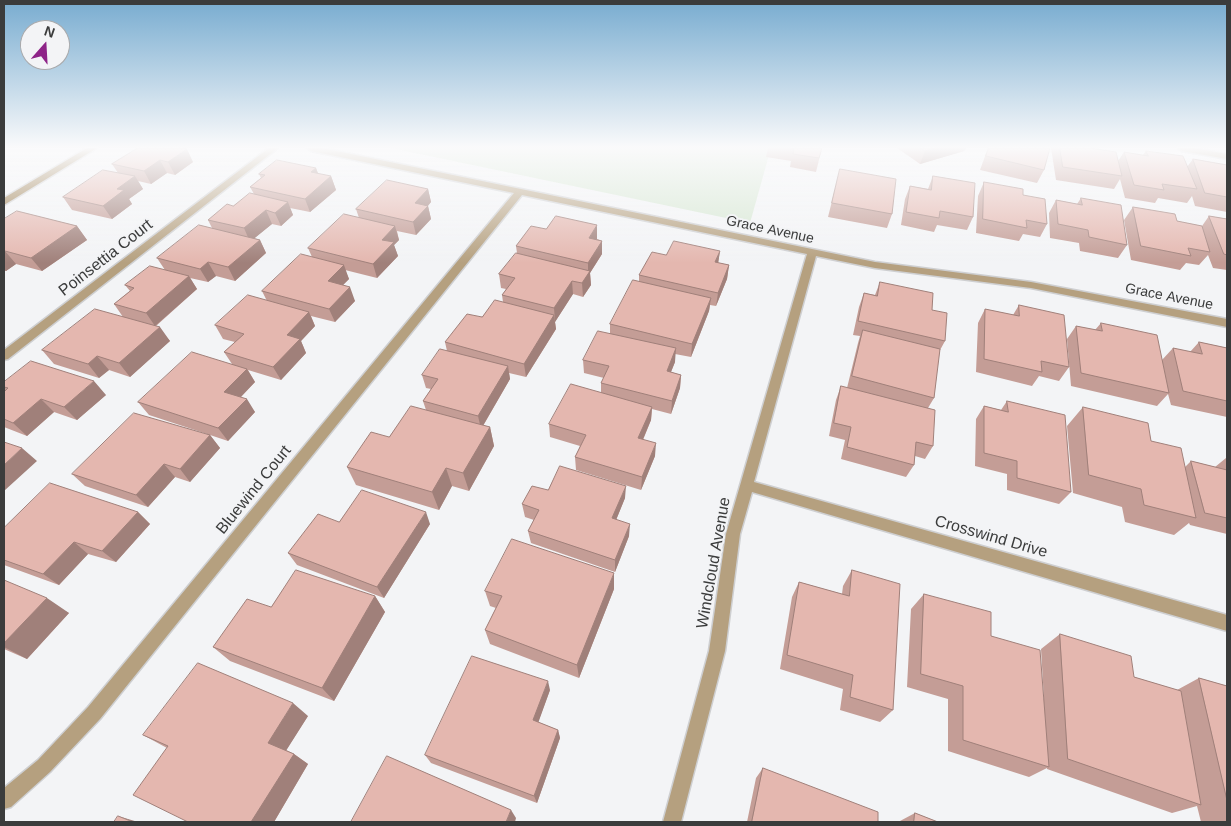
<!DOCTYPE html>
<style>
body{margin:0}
#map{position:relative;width:1231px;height:826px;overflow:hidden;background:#f3f4f6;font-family:Helvetica,sans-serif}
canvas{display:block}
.frame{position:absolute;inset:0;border:5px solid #3b3c3c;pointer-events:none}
.north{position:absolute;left:20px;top:20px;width:50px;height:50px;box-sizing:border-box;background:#f3f4f6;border:1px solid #a9aaac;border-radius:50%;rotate:19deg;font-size:14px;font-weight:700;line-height:20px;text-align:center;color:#3b3c3c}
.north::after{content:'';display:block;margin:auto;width:18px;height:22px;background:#8e2488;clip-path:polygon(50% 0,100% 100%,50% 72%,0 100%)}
</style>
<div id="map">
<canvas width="1231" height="826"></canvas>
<div class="frame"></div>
<div class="north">N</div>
</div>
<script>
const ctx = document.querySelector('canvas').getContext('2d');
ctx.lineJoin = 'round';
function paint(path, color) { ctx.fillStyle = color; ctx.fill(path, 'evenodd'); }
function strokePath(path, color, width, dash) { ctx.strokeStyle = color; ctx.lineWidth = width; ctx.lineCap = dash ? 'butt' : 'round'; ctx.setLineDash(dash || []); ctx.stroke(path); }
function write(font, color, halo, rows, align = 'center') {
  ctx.font = font + ' Helvetica,sans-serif'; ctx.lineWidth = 4; ctx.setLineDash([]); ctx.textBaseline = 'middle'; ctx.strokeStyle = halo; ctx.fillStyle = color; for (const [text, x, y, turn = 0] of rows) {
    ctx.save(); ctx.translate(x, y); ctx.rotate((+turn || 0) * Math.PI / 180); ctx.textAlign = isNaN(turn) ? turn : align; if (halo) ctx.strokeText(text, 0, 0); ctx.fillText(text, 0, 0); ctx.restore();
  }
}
paint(new Path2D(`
 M391,148H771L750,223Z`), '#d6e7d2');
const minor = new Path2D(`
 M269,148H278L8,359L4,360V350Z
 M307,148H322L875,262L1031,282L1227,319V327L1031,288L875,268L816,256L754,482L1227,615V631L752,492L740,534L725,651L681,822H663L709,651L726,534L807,254L522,195L100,719L50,772L11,807L4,809V788L38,760L88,707L514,193L311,151Z
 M1178,148H1194L1227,154V159L1182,151Z`);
const secondary = new Path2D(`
 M87,148H97L4,205V198Z`);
strokePath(minor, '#cecfd1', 3);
strokePath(secondary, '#cecfd1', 3);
paint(minor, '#b5a07f');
paint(secondary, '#957645');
paint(new Path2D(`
 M138,148L193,162L175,175L167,173L151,184L138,181L143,189L129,199L132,204L112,219L72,210L63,197L118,173L112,164Z
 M768,148H822L816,172L790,167L791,161L766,157Z
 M897,148H966L964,151L920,164Z
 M988,148H1050L1044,170L1037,183L980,170Z
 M1051,148H1090L1118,161L1124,152L1143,155L1146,151L1187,167L1193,159L1227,165V212L1195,206L1192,196L1187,203L1158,198L1155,203L1125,198L1120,179L1114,189L1056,180Z
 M316,168L318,174L331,176L336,190L310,212L290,208L293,215L281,226L272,224L254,238L260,240L266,253L235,281L216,276L208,282L190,278L197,289L156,326L170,341L130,377L109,370L99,378L54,364L42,350L123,317L114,304L130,291L125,285L165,270L157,258L212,228L208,220L254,194L250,187L261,178L259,174Z
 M840,169L892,214L887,228L828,217Z
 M933,176L973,217L967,230L937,225L934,232L901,225L905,199L910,186L928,189Z
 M984,182L1023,195L1047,224L1040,237L1023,234L1019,241L976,233L978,196Z
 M428,189L431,202L428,206L431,219L416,235L397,231L399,240L394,245L398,256L377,278L345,270L349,279L343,285L355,301L335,322L311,316L315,326L301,341L306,353L281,380L248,370L255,382L241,397L255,412L228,441L210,435L220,448L190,482L175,477L148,507L85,486L72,474L207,434L149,415L138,402L232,364L224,352L235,342L223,339L215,325L267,301L262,291L312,257L308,248L359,218L356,209Z
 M1081,198L1127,245L1118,258L1080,251L1079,243L1050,238L1049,213L1056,200L1077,204Z
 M1133,207L1177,221L1202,226L1209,216L1227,219V270L1213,268L1208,255L1199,265L1186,263L1180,270L1131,260L1124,220Z
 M4,219L77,226L87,240L42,271L16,264L6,271H4Z
 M546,229L597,239L602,241V254L590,273L591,285L583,297L573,294L555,322L556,329L526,377L509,373L510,379L483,426L490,427L494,446L469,491L452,486L439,510L356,485L347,467L426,410L423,401L431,389L426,388L422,375L447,351L445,342L503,302L502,295L506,289L501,288L499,274L517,253L516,246Z
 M720,251L718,263L729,265L727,279L716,306L710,305L709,311L691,357L675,354V362L671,372L681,375L680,388L671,414L652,409L651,420L643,440L655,456L641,490L576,470L575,457L580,446L550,437L549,424L601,393V383L604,378L584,373L583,360L610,334V324L639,282V275L666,255Z
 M880,282L932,310L945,341L939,352L934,398L928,408L933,446L925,459L915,456L914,465L906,477L841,459L845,440L829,436L836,400L841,386L847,388L858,343L860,336L853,335L859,307L864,293L875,295Z
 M1019,305L1069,367L1059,381L1039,376L1032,386L976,372L978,323L985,309L1013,315Z
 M1101,323L1162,360L1173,348L1190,352L1199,342L1227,348V417L1171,405L1168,394L1157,406L1071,386L1067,339L1076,326L1095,330Z
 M4,382L106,395L77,420L54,412L27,436L4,427V392L5,391L4,389Z
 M1007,401L1071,492L1059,504L1007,490V474L975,466L976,419L984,406L1001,410Z
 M1083,407L1151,441L1185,467L1191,461L1215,467L1226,458H1227V534L1190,525L1189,523L1174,535L1125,522L1122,507L1073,493L1067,426Z
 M548,490L625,498L616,520L629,536L615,572L531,543L528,531L534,520L525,517L522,504Z
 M138,512L150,524L116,562L88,554L59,585L4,565V528Z
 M339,522L430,524L384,598L297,565L288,553Z
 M852,570L893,710L880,722L840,710L843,689L780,669L792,597L799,582L842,594L843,586Z
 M4,580L69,613L27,659L4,649Z
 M614,589L579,678L490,644L485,630L496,608L490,606L485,591Z
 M924,594L1044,699L1041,649L1060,634L1134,677L1177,690L1199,678L1227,686V822H1201L1197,806L1172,813L1047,769V768L1029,777L948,751V699L907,687L911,609Z
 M375,596L385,612L334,701L230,661L213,647L271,607Z
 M550,690L538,722L558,730L560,738L537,803L431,763L425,755Z
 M308,716L286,750L294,754L308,764L274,822H188L167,748L143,735Z
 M763,768L878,822H747L756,778Z
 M915,813L938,822H900V821Z`), '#c49d96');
paint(new Path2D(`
 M935,148H966L964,151L920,164L925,151Z
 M187,149L193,162L175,175L168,162Z
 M160,160L167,173L151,184L144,171Z
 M316,168L321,181L311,172Z
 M135,176L143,189L129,199L132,204L112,219L103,206L117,189Z
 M331,176L336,190L310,212L305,199Z
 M428,189L431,202L424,210L428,206L431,219L416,235L413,222L415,203Z
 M288,202L293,215L281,226L275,213Z
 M266,210L272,224L250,242L244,228Z
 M597,225V239L589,251V238Z
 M77,226L87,240L42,271L31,258Z
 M395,226L399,240L394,245L398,256L377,278L373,264L382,240Z
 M260,240L266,253L235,281L228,267Z
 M602,241V254L590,273L591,285L583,297L582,283L588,274V263Z
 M4,251H5L16,264L6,271L4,269Z
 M720,251L718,264L715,262Z
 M208,262L216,276L208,282L200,269Z
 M344,265L349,279L333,295L328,281Z
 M729,265L727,279L716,306L718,293Z
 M189,276L197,289L155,326L146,313Z
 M572,281L573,294L555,322L554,308Z
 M350,287L355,301L335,322L329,309Z
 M711,298L709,311L691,357L692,344Z
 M309,312L315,326L301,341L306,353L281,380L273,367L287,335Z
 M554,315L556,329L526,377L524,364Z
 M160,327L170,341L130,377L119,363Z
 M676,348L675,362L666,384L667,371Z
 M97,356L109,370L99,378L88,364Z
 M508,366L510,379L481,429L478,416Z
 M247,369L255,382L233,405L224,392Z
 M681,375L680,388L671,414L672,401Z
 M94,381L106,395L77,420L64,407Z
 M41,399L54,412L27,436L13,423Z
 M247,399L255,412L228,441L218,428Z
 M652,407L651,420L638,451V438Z
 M490,427L494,446L469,491L463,473Z
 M210,435L220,448L190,482L180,469Z
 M656,443L655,456L641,490L642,477Z
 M22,448L37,461L4,491V465Z
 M164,464L175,477L148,507L136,495Z
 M446,468L452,486L439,510L432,492Z
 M626,486L625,498L612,530V518Z
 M138,512L150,524L116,562L102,551Z
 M426,512L430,524L384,598L377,587Z
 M630,524L629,536L615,572V560Z
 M74,542L88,554L59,585L43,574Z
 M614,573V589L579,678L577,665Z
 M375,596L385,612L334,701L322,688Z
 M47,598L69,613L27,659L4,647V643Z
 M548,681L550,690L536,729L533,720Z
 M293,703L308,716L284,754L268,743Z
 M558,730L560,738L537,803L534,796Z
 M294,754L308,764L274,822H251Z
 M511,810L516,818L515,822H506Z
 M118,816L138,822H133Z`), '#a0807a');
const building = new Path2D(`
 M138,148H182L187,149L168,162L160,160L144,171L112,164Z
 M791,148H822L819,158L793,154L794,148Z
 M921,148H935L925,151Z
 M989,148H1050L1044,170L986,156Z
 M1060,148H1090L1116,152L1122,176L1063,167Z
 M1146,151L1183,156L1197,189L1162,184L1164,190L1134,185L1124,152L1148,156Z
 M1193,159L1227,165V197L1205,193Z
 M277,160L316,168L311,172L331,176L305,199L250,187L265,175L259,174Z
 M840,169L896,179L892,214L832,203Z
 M103,170L135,176L117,189L124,190L103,206L63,197Z
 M933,176L975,183L973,217L940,211L939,218L906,212L910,186L931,190Z
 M387,180L428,189L415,203L428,206L413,222L356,209Z
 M984,182L1023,189V195L1045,199L1047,224L1026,220L1027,228L983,219Z
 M250,193L288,202L275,213L266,210L244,228L208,220L227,204L233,206Z
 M1081,198L1121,205L1127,245L1089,237L1088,230L1058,224L1056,200L1082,205Z
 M1133,207L1175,214L1177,221L1202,226L1210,252L1188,248L1191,256L1141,246Z
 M17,211L77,226L31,258L5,251H4V219Z
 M344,214L395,226L382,240L394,242L373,264L308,248Z
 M556,216L597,225L589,238L602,241L588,263L516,246L531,226L546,229Z
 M1209,216L1227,219V255L1224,254Z
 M199,225L260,240L228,267L208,262L200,269L157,258Z
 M674,241L720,251L715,262L729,265L718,293L639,275L652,252L666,255Z
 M516,253L590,271L582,283L572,281L554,308L502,295L515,278L499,274Z
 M301,254L344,265L328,281L350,287L329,309L262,291Z
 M150,266L189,276L146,313L114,304L134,288L125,285Z
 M633,280L711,298L692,344L610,324Z
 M880,282L933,293L932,310L947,313L945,341L858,321L864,293L877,296Z
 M248,295L309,312L287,335L300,339L273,367L224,352L244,334L215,325Z
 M495,300L554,315L524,364L445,342L467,314L482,317Z
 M1019,305L1064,315L1069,367L1041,361L1042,372L984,359L985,309L1019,316Z
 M95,309L160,327L119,363L97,356L88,364L42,350Z
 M1101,323L1157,335L1169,393L1081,373L1076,326L1102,331Z
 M863,330L940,349L934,398L852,376Z
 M598,331L676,348L667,371L681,375L672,401L601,383L609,366L583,360Z
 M1199,342L1227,348V401L1183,391L1173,348L1202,354Z
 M440,349L508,366L478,416L423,401L438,379L422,375Z
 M192,352L247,369L224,392L247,399L218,428L138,402Z
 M31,361L94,381L64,407L41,399L13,423L4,419V392L8,388L4,387V382Z
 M571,384L652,407L638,438L656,443L642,477L575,457L586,435L549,424Z
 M841,386L935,410L933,446L916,442L914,465L847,447L851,427L834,423Z
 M1007,401L1065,415L1071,492L1017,478V461L984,453V406L1008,412Z
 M411,406L490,427L463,473L446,468L432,492L347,467L371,432L389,437Z
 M1083,407L1148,423L1151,441L1181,448L1196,518L1144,505L1141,489L1089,475Z
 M134,413L210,435L180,469L164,464L136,495L72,474Z
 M4,442L22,448L4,465Z
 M1191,461L1227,470V518L1205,513Z
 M560,466L626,486L612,518L630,524L615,560L528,531L539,510L522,504L532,486L548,490Z
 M50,483L138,512L102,551L74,542L43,574L4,560V528Z
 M362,490L426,512L377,587L288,553L318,514L339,522Z
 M512,539L614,573L577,665L485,630L502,596L485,591Z
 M296,570L375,596L322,688L213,647L247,599L271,607Z
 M852,570L900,584L893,710L850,697L853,675L787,655L799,582L849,596Z
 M4,580L47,598L4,643Z
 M924,594L991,612V636L1040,650L1049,767L963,740V686L921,674Z
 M1060,634L1131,656L1134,677L1181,691L1201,805L1068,759Z
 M472,656L548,681L533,720L558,730L534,796L425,755Z
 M198,663L293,703L268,743L294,754L251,822H188L133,795L168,746L143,735Z
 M1199,678L1227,686V800Z
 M387,756L511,810L506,822H351Z
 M763,768L878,812V822H752Z
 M915,813L938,822H914Z
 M118,816L133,822H114Z`);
paint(building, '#e4b7af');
strokePath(building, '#a0807a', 1);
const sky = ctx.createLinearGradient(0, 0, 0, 263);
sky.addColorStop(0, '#78acd0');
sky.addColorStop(0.56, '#fafafb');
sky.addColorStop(1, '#fafafb00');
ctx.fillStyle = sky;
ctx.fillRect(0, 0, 1231, 263);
write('14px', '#3b3c3c', '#f3f4f6', [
 ["Grace Avenue",770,230,12],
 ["Grace Avenue",1169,297,11]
]);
write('16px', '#3b3c3c', '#f3f4f6', [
 ["Poinsettia Court",106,258,-38],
 ["Bluewind Court",254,490,-51],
 ["Crosswind Drive",991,537,16],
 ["Windcloud Avenue",714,563,-80]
]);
</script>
